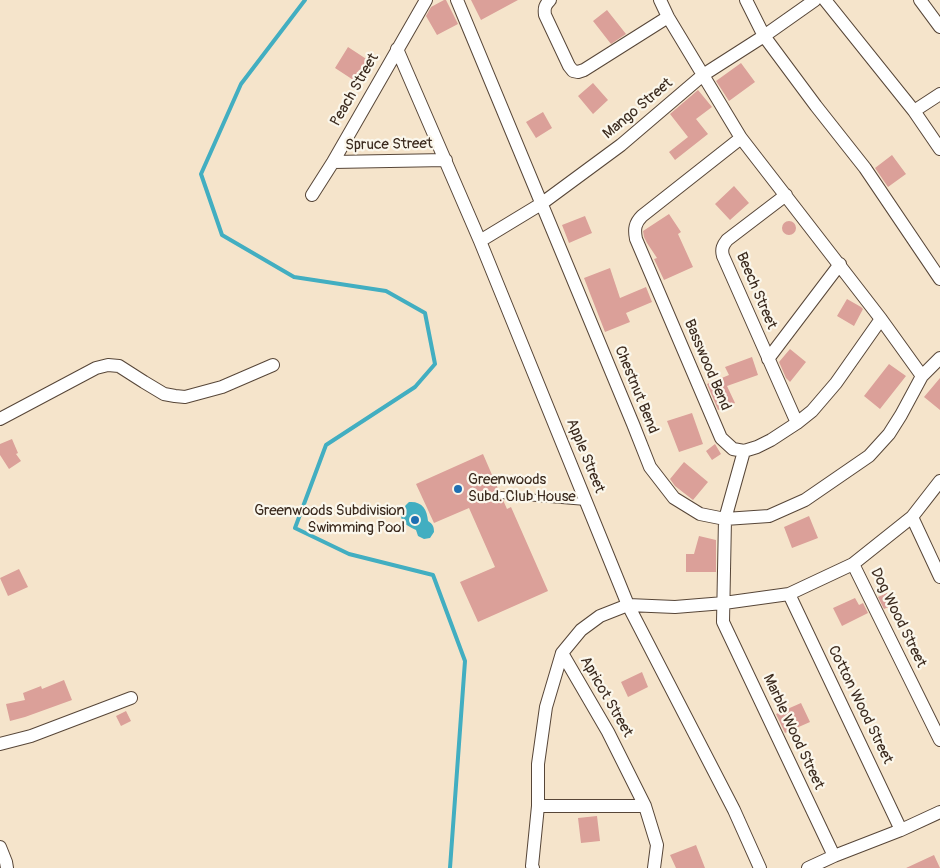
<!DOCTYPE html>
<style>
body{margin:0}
canvas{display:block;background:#f5e4cb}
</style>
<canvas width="940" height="868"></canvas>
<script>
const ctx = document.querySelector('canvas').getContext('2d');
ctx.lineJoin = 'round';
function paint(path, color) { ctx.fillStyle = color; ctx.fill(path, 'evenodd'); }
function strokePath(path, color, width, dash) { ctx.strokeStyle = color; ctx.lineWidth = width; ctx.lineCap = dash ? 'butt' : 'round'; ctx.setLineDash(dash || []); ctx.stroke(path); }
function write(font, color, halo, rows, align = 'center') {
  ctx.font = font + ' Pangolin,sans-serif'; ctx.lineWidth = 4.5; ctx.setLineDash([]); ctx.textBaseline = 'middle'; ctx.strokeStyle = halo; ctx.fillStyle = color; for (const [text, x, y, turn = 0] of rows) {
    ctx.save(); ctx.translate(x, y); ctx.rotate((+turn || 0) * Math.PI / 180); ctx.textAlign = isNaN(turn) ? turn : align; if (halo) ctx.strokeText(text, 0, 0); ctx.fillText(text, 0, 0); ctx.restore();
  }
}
paint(new Path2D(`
 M409,502C422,501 427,509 428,521C433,524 434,527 434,532L430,538L424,539L418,536L416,530C402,524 394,515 409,502Z`), '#42aec1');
strokePath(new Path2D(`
 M305,0L241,84L201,174L222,235L294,277L386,291L425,313L435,364L415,387L326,445L295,528L349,554L433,575L465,661L450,868`), '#42aec1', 4);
paint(new Path2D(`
 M444,0H446L458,24L437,35L426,16L431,7Z
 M471,0H518L481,20Z
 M607,10L626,34L611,44L593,21Z
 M348,47L374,64L361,85L335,68Z
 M741,63L755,82L729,101L716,81Z
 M593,83L608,100L593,114L578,96Z
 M698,90L712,107L696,119L708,134L675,160L669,152L688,137L670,114Z
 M543,112L552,128L536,138L526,122Z
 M892,155L906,174L888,187L875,168Z
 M734,186L749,203L730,220L715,204Z
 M669,214L681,232L678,234L693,267L664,280L654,259L657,258L647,243L644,237L643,231Z
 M585,216L592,233L569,243L562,225Z
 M782 228a7 7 0 1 1 14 0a7 7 0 1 1-14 0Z
 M610,268L620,298L646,287L652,302L626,313L630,322L605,332L584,278Z
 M847,299L861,307L863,309L854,326L837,316Z
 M790,349L806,362L790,382L786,378L779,362Z
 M752,357L758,375L727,386L735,403L718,410L707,384L729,375L725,367Z
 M889,364L906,376L880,409L864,396Z
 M940,378V410L924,397Z
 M692,413L703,444L679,452L667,421Z
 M12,439L18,453L16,454L21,461L9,469L0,455V444Z
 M715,444L721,454L712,460L706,451Z
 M483,454L499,491L497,493L496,497L499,499L503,500L507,509L511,507L548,591L478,622L460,582L495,567L469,508L434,523L416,484Z
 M684,462L708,482L693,500L675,486L670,479Z
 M809,516L818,538L792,548L784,527Z
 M699,536L716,540V572H686V554H694Z
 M19,569L28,587L8,596L0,578Z
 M887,593L893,605L884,609L878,597Z
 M855,598L859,605L863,603L868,613L842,626L833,608Z
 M642,672L648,687L628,697L621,682Z
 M64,680L72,700L25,717L10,721L6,704L25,700L23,693L41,686L42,689Z
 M801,703L810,722L785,733L776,714Z
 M126,711L131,721L121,726L116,716Z
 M597,816L600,841L581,843L578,818Z
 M696,845L705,868H676L670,855Z
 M934,855L940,868H906Z`), '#dba099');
const lane = new Path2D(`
 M501,495L586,502`);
const street = new Path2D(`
 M457,0L633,424L650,467L674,498L700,514L725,519L769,516L805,500L869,456L889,434L901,415L922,376L940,358
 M550,0C545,5 544,8 545,15L569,66L573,71L578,72L584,70L668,17
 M660,0L668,17L741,138L881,319L922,376
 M746,0L764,36L816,106L865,168L940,279
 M825,0L914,111L940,149
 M920,0L940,27
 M397,49L480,241L628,605L734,810L760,868
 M914,111L940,94
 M741,138L642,216C635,223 634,229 636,239L721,438L733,449L744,451L757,447L771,440L797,423L812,411L836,383L881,319
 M333,162L446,160
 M312,195L333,162L426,0
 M786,195L727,240C723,245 721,249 723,256L797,423
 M480,241L541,204L621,145L703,75L764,36L815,0
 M768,359L840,264
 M0,419L96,368L108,365L119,366L144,382L164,394L175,396L185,397L222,387L273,365
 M744,451L725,519L723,622L834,856
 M912,517L940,577
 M853,564L940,740
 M789,594L901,830
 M0,744L31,736L131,698
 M538,806H645
 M0,847L6,862L7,868
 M533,868L532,866L538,806V764L546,707L562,653
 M654,868L657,845L645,806L608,732L562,653L581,630L600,616L628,605L675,607L724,603L789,594L853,564L912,517L940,481
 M808,868L834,856L901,830L940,812`);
strokePath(lane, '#574638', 8);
strokePath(street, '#574638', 14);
strokePath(lane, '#fff', 6);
strokePath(street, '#fff', 12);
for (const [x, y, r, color] of [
 [458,489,5,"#1f6fb2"],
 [415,520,5,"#1f6fb2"]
]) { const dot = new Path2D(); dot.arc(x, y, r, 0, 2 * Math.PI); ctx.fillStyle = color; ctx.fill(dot); strokePath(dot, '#fbf7ec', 2); }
write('15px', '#3b2a1e', '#fbf7ec', [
 ["Peach Street",355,90,-60],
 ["Mango Street",638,109,-40],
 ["Spruce Street",389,145,-1],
 ["Beech Street",756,291,67],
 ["Basswood Bend",707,365,67],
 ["Chestnut Bend",636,390,68],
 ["Apple Street",585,456,68],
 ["Dog Wood Street",898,618,64],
 ["Apricot Street",606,697,60],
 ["Cotton Wood Street",860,705,64],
 ["Marble Wood Street",793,732,65]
]);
write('15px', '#3b2a1e', '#fbf7ec', [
 ["Greenwoods",468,480],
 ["Subd. Club House",468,497],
 ["Greenwoods Subdivision",405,511,"right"],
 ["Swimming Pool",405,528,"right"]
], 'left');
</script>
